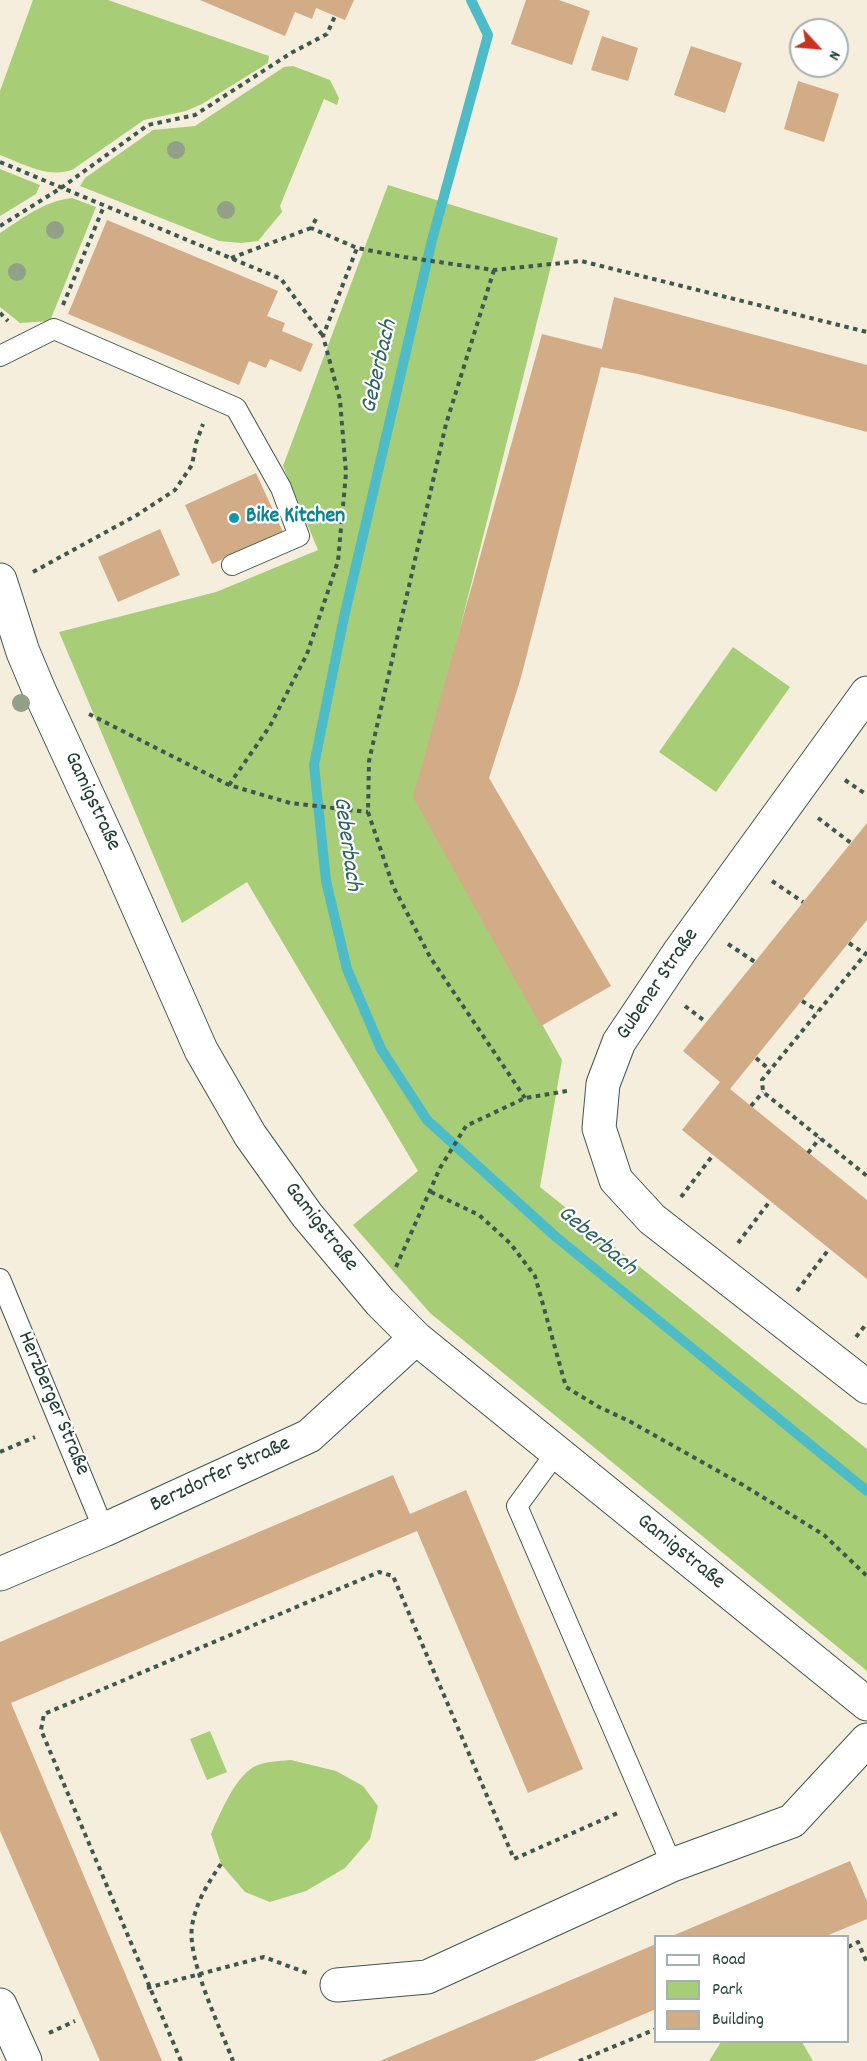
<!DOCTYPE html>
<meta charset="utf-8">
<style>
body{margin:0}
#map{position:relative;width:867px;height:2061px;overflow:hidden;background:#f5eedc;font-family:Dekko,sans-serif}
canvas{display:block}
.legend{position:absolute;left:654px;top:1935px;width:195px;height:108px;box-sizing:border-box;background:#fff;border:2px solid #a5b1ae;margin:0;padding:8px 10px;list-style:none;font-size:18px;color:#1f3d34}
.legend li{display:flex;align-items:center;gap:12px;height:30px}
.legend b{width:30px;border:2px solid #a5b1ae}
.north{position:absolute;left:789px;top:18px;width:60px;height:60px;box-sizing:border-box;background:#fff;border:2px solid #a5b1ae;border-radius:50%;rotate:116deg;font-size:16px;font-weight:700;line-height:24px;text-align:center;color:#1f3d34}
.north::after{content:'';display:block;margin:auto;width:21px;height:27px;background:#c8321e;clip-path:polygon(50% 0,100% 100%,50% 72%,0 100%)}
</style>
<div id="map">
<canvas width="867" height="2061"></canvas>
<ul class="legend">
<li><b style="height:8px;background:#fff"></b>Road</li>
<li><b style="height:16px;background:#a8cd77"></b>Park</li>
<li><b style="height:16px;background:#d1ac87"></b>Building</li>
</ul>
<div class="north">N</div>
</div>
<script>
const ctx = document.querySelector('canvas').getContext('2d');
ctx.lineJoin = 'round';
function paint(path, color) { ctx.fillStyle = color; ctx.fill(path, 'evenodd'); }
function strokePath(path, color, width, dash) { ctx.strokeStyle = color; ctx.lineWidth = width; ctx.lineCap = dash ? 'butt' : 'round'; ctx.setLineDash(dash || []); ctx.stroke(path); }
function write(font, color, halo, rows, align = 'center') {
  ctx.font = font + ' Dekko,sans-serif'; ctx.lineWidth = 4.5; ctx.setLineDash([]); ctx.textBaseline = 'middle'; ctx.strokeStyle = halo; ctx.fillStyle = color; for (const [text, x, y, turn = 0] of rows) {
    ctx.save(); ctx.translate(x, y); ctx.rotate((+turn || 0) * Math.PI / 180); ctx.textAlign = isNaN(turn) ? turn : align; if (halo) ctx.strokeText(text, 0, 0); ctx.fillText(text, 0, 0); ctx.restore();
  }
}
paint(new Path2D(`
 M33,0H108L269,56L268,63L202,104L186,111L144,120L72,170C46,178 24,164 0,155V91Z
 M293,66L330,80L339,98L337,105L324,99L280,206L282,212L258,241L241,243L219,241L80,186L85,178L153,130L195,126L284,67Z
 M0,169L40,185L36,194L0,216Z
 M388,185L558,238L417,800L562,1060L540,1187L867,1449V1671L430,1313L353,1225L418,1171L247,882L182,923L59,632L216,592L318,550L283,466Z
 M72,198L96,207L50,321L20,323L0,307V233C23,218 44,201 72,198Z
 M733,647L790,687L716,792L659,752Z
 M210,1731L227,1772L207,1780L190,1739Z
 M291,1760L336,1771L363,1786L378,1806L370,1839L345,1868L306,1891L270,1902L245,1892L221,1864L211,1834C220,1814 236,1773 258,1765C268,1761 281,1761 291,1760Z
 M721,2042H802L813,2061H709Z`), '#a8cd77');
strokePath(new Path2D(`
 M471,0L488,35L432,240L344,617L314,765L326,881L347,969L381,1049L427,1120L556,1237L867,1491`), '#4ebcc6', 10);
paint(new Path2D(`
 M200,0H354L345,20L316,8L312,19L295,12L285,36Z
 M526,0H559L590,11L572,65L511,44Z
 M602,36L638,48L628,81L591,70Z
 M691,46L742,63L725,113L674,95Z
 M798,81L839,94L824,142L784,129Z
 M107,220L278,291L267,316L285,323L282,331L313,344L301,372L270,359L266,368L249,361L239,385L68,314Z
 M614,297L867,365V432L784,410L638,374L601,367L520,681L489,778L611,986L541,1026L413,797L542,334L602,349Z
 M256,473L283,532L212,564L185,505Z
 M160,529L180,575L118,602L98,557Z
 M867,823V920L730,1089L867,1200V1279L682,1130L720,1082L683,1051Z
 M393,1475L410,1514L466,1490L583,1769L528,1793L417,1531L11,1703L162,2061H100L0,1831V1642Z
 M850,1861L867,1901V1919L826,1936H672Z
 M656,1944V2009L534,2061H380Z`), '#d1ac87');
const lane = new Path2D(`
 M0,356L54,329L236,408L281,488L299,536L232,565
 M0,1279L104,1530
 M556,1453L517,1506L672,1865`);
const street = new Path2D(`
 M0,580L23,652L39,690L116,857L201,1050L250,1135L307,1215L380,1302L416,1338L867,1704
 M867,693L680,951L619,1042L603,1084L599,1128L616,1180L652,1219L867,1387
 M0,1574L104,1530L309,1436L416,1338
 M337,1985L427,1977L672,1865L792,1821L867,1740
 M0,2005L25,2061`);
strokePath(lane, '#3f584d', 22);
strokePath(street, '#3f584d', 35);
strokePath(new Path2D(`
 M0,162L281,279L323,336
 M316,219L311,228L357,248L404,257L494,270L581,261L867,332
 M0,226L61,188L148,125L195,115L291,53L327,34L335,16
 M231,258L311,228
 M494,270L446,424L369,761L368,812L393,886L430,957L525,1098
 M63,305L104,206
 M0,313L8,321
 M33,572L137,515L175,490L192,465L196,443L203,424
 M89,714L229,785L290,803L368,812
 M845,780L867,795
 M229,785L270,726L307,654L338,561L346,473L340,400L323,336L357,248
 M818,818L851,843
 M772,881L803,902
 M849,943L865,954
 M728,944L755,962
 M867,952L762,1080L763,1092L867,1176
 M802,1001L818,1011
 M685,1006L706,1022
 M756,1058L770,1070
 M751,1106L763,1092
 M808,1153L820,1138
 M431,1192L479,1215L510,1243L535,1276L566,1387L599,1407L629,1421L743,1485L824,1535L867,1576
 M681,1197L713,1155
 M738,1243L770,1201
 M396,1267L440,1168L466,1126L525,1098L567,1091
 M797,1291L829,1249
 M856,1337L867,1323
 M0,1452L35,1437
 M221,1864C208,1883 196,1902 192,1926C187,1960 220,2027 233,2061
 M848,1947L858,1942L867,1963
 M147,1988L264,1957L307,1973
 M49,2033L75,2021
 M181,2061L41,1730L44,1714L379,1572L393,1576L514,1859L620,1812
 M579,2061L656,2029`), '#3f584d', 4, [4.5, 4.5]);
strokePath(lane, '#fff', 20);
strokePath(street, '#fff', 33);
ctx.fillStyle = '#92a089';
for (const [x, y] of [
 [176,150],
 [226,210],
 [55,230],
 [17,272],
 [21,703]
]) { ctx.beginPath(); ctx.arc(x, y, 9, 0, 2 * Math.PI); ctx.fill(); }
for (const [x, y, r, color] of [
 [234,518,6,"#0f9aa8"]
]) { const dot = new Path2D(); dot.arc(x, y, r, 0, 2 * Math.PI); ctx.fillStyle = color; ctx.fill(dot); strokePath(dot, '#fff', 2); }
write('bold 22px', '#0d838f', '#fff', [
 ["Bike Kitchen",246,518]
], 'left');
write('22px', '#1f3d34', '#fff', [
 ["Gamigstraße",91,802,65],
 ["Gubener Straße",659,985,-56],
 ["Gamigstraße",320,1228,52],
 ["Herzberger Straße",52,1404,67],
 ["Berzdorfer Straße",221,1476,-25],
 ["Gamigstraße",680,1553,39]
]);
write('italic 24px', '#2d6360', '#fff', [
 ["Geberbach",381,367,-77],
 ["Geberbach",345,844,82],
 ["Geberbach",596,1242,40]
]);
</script>
